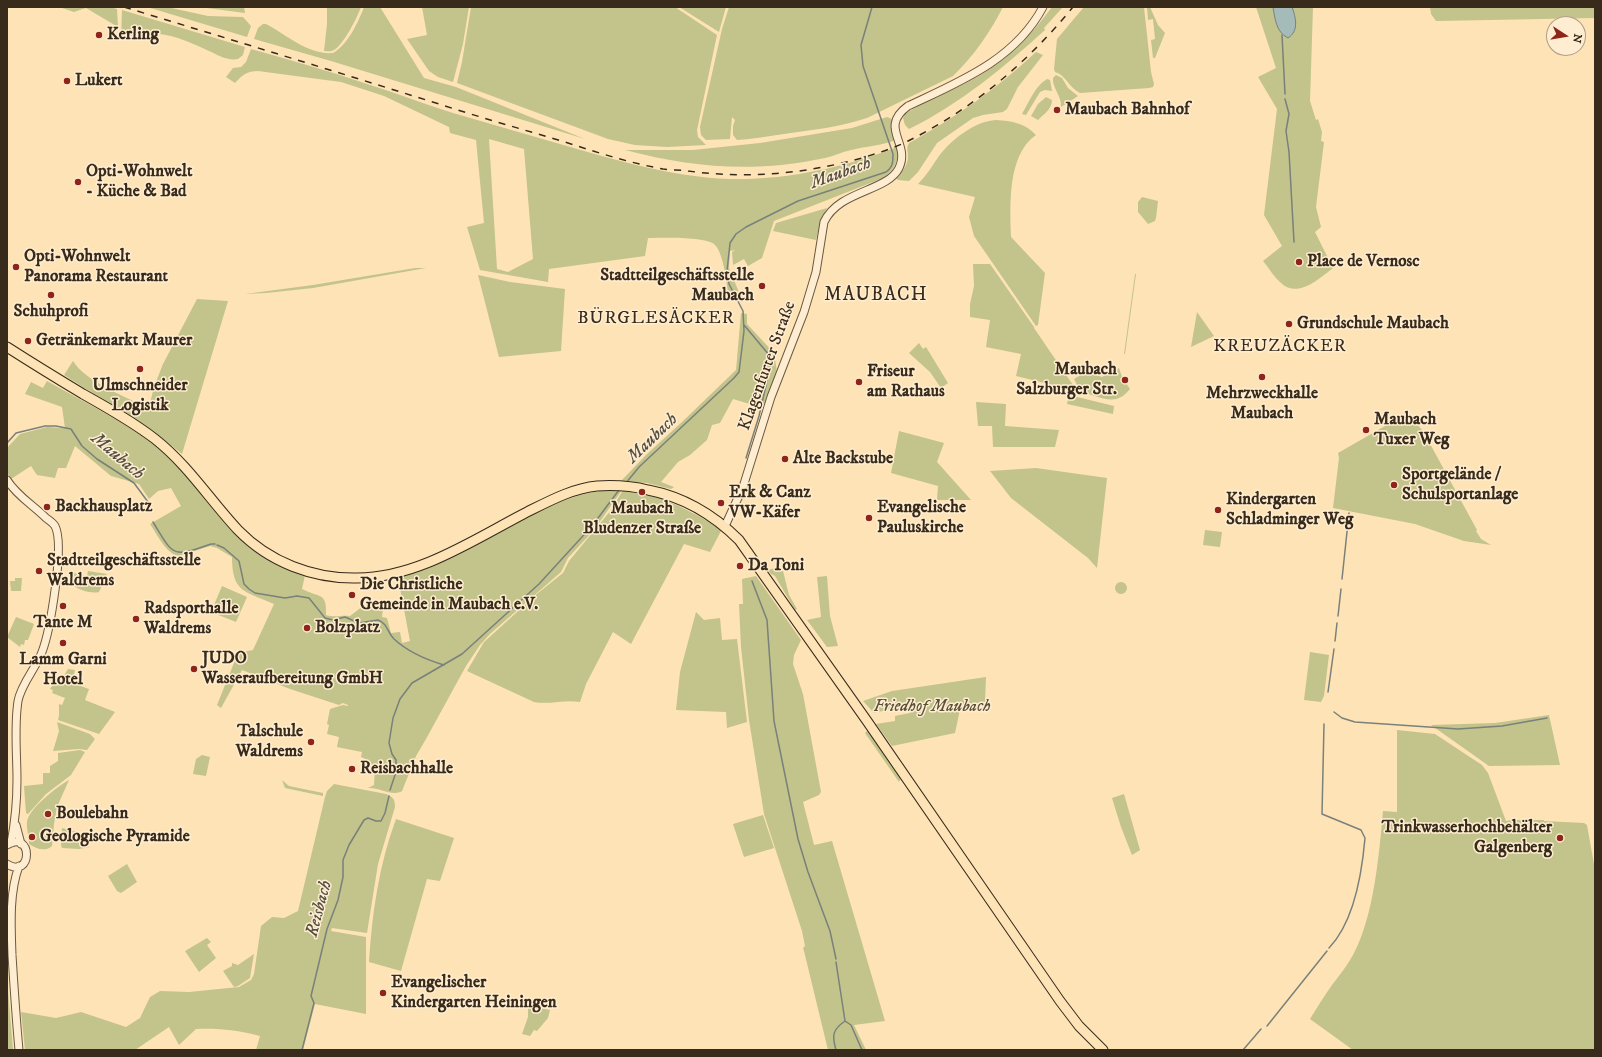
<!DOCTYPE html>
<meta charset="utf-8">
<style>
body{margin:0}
#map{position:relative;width:1602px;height:1057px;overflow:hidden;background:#fee3b6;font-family:"IM FELL DW Pica",serif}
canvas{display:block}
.frame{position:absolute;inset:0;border:8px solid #382b1c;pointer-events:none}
.north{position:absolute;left:1546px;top:16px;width:40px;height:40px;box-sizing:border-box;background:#feedd0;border:1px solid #af9f88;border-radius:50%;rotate:102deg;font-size:11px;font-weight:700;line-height:16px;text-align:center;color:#382b1c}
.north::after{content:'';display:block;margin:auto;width:14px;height:18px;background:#8f2418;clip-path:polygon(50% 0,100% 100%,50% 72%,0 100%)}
</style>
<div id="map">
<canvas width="1602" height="1057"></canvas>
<div class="frame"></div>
<div class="north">N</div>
</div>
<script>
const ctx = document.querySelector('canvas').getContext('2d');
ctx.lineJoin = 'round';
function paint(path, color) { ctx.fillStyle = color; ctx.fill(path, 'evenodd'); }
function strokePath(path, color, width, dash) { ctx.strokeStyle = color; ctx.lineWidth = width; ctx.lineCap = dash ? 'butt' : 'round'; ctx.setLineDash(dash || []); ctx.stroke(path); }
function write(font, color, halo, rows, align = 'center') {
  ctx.font = font + ' "IM FELL DW Pica",serif'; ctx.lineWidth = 3; ctx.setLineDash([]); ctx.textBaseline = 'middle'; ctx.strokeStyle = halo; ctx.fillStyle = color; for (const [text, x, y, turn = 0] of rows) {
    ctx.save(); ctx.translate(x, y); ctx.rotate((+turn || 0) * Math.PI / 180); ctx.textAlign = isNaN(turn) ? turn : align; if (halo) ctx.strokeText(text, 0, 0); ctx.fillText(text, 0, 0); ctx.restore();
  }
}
paint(new Path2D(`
 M59,7H110L117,9L118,27L86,8L74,12Z
 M147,7H167L208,16L243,17L251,26L247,37Z
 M199,7H244L245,13Z
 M327,7H361C357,18 344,44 334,50C331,52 327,51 324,51L327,24Z
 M364,7H380L424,78L456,87L585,139L331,61L254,39L258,28L263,24H266C287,35 308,55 333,53C347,46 359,21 364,7Z
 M422,7H469L463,44L453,82L438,77L429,71L407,39L427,35Z
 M471,7H675L717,35L697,130L698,137L706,145L667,147L635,145L608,139L457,83L462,62Z
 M679,7H726L719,32Z
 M729,7H1003C991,31 973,57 953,76L867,118C840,127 812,130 784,134C768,136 753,139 737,140L733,135V126L735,120L732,117L730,139L706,140L701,135L700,127L722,29Z
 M1052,7H1063L1044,28L1045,30C1003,68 960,104 909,129L905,125L903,118L905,114C928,99 955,90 979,76C1008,59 1032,34 1052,7Z
 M1084,7H1144L1151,72L1154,84L1153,87L1149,88L1080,93C1069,88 1066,75 1055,72L1054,69L1057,39Z
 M1147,7H1150L1158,25L1165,33L1155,58H1153L1151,40L1155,39L1153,19L1148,20Z
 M1256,7H1313L1310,101L1316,120L1318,119L1322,132L1321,141L1324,142L1316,207L1321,227L1315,232L1333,268C1320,278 1298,299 1281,283C1274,277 1269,268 1263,261L1282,246L1264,215L1277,109L1258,77L1276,68Z
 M1430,7H1595V18L1436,21L1431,14Z
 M122,10L245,47L243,55L238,59C227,61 218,55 209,51C180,37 152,26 121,39Z
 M251,49C290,60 329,71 367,84C396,93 424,104 453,113C484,122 515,131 546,140C606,157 667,177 730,179C787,180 843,168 897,147C900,161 894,170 883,178L774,221L762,258L748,266L744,259L733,265L732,252L735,250L730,251L729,268L743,302L729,299C727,286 724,254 715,245C706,236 662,238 648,238L645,256L549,269L548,282L480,270L467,227L484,223L476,140L450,133L449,127L384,96L341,82L258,71C247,71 242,75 235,83L226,77L233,68L241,67L246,62ZM489,139L524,149L533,259L508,272L497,269Z
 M1036,52L1043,55L1018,87L1007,109L1003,112L983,115L973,118L937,143L918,172L909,181L898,180L896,178C902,172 908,165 908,156C908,151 906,148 909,143C958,116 995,90 1036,52Z
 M1056,75L1062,78L1068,88L1078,96L1061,107C1062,96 1052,88 1053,78Z
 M1047,79L1050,80L1052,91L1045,90L1040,92L1026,115L1022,114C1029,102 1035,86 1047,79Z
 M1046,97L1052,100C1052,109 1044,114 1038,120L1031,116L1038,104Z
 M887,117L892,119L896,140C880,146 867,146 851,150C842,152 834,156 825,158C754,173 694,168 625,150H693L760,143L852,128Z
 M996,120C1012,121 1025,123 1036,135C1007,155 1010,206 1011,237L1045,273L1038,325L1036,326L974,236L969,217L975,197L918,184C927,175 932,166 939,156C951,140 975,121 996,120Z
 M1142,197L1158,201L1156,218L1155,221L1148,224L1138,212V202Z
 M827,208L821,220L816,240L773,231L776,223Z
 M973,264H990L1034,327V328L1077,391L1016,376L1021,354L986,347L990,320L970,317V304L974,286Z
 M415,268H426L313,288L266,293L245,294L313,285Z
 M1135,274H1136L1125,354H1124Z
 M478,275L510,282L565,289L561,351L499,357Z
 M197,299L228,301L182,454L154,432L64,375L73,361C86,382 123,395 145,407L150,403L154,387L163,364Z
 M1197,312L1214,336L1191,347Z
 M741,313L747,314V324L774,353L777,372L763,408L733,399L720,423L712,425L707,440L690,455L678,462L661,482L674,487L671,489L647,483L621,481L646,455L682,422L736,370Z
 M919,343L923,349L926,347L948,383L941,388L930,372L909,353Z
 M1119,368L1122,377L1130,389C1127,392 1124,396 1121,397C1110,404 1091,394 1080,391L1074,379L1091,369L1096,375L1102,377Z
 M47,381C87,404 132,425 167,455C193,476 209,508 233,531C253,551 278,566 305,575L302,589C320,598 327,592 326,615C335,618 341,615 350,616L363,606L383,609L382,617L387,618L391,633L400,632L402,643L410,641L398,578L444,560L549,506C573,497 597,488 622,490L594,530L568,558L561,572L490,634L480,645L466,666L426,739L416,756L402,791C393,797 379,787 368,788L374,785L375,767C369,764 370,760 361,757L362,752L337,747L339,737L327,734L329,725L327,724L330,709L343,705L348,706V705L343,703L339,705L290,689L242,670L221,708L217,705L238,653L253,650L274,604C245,591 232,593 232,557L217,548L210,546L179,556C166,554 157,534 150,524L181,506L171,488L158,491L149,499L139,484L111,476L75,446L66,468H58L55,478L37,475L31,466L11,479L7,472V448L20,434L47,427L65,428L62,407L25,394L31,382L43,388Z
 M1069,395L1114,406L1113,414L1067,404Z
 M976,402L1006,404L1005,426L1059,430L1055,447H993L992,426H978Z
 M1399,420C1411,420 1415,421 1423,431L1477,530L1476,531L1481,539L1491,545L1464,541L1415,524L1333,508L1339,458L1338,453L1392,422Z
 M899,431L944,443L937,462L971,500H937L938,486L891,473Z
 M1036,468L1107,478L1097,568L1088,558L1011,498L990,471Z
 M623,490L659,498L679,506L710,522L721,531L710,552L684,544L631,644L613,632L586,684L580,702C565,699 550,705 534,702L467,671L484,642L538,593L563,573L569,561L611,510Z
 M1205,530L1222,532L1220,547L1203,545Z
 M775,568L783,571L789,595L797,609L795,610L775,576L771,574L768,570Z
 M88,571L107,574L99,592C92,594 78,590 73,585V573L87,576Z
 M756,576L801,640L794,655L793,664L803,694L821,792L819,795L803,802L814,845L832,841L885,1021L854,1025L866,1050H828L804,951L803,948L805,946L802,931L764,814L749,720L741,647L739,604H743L742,579Z
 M827,576L830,616L838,646L827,647L807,620L821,617L817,577Z
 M15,578H22L21,591H11L10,581H15Z
 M1115 588a6 6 0 1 1 12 0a6 6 0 1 1-12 0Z
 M222,586L247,597L236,622L211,612Z
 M696,612L704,620L720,618L722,640L737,639L747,722L727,728L726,712L676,710L680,672Z
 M16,617L34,624L28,640H25L24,645L21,644L20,647L7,637Z
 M1310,652L1329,655L1324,696L1321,702L1304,700Z
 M68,669L75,670L72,683L89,689L85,700L115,712L99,734L58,720L59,716V704L62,705L65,698L52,693L53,690L50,689L58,678L62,679Z
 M986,677L985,702L961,705L955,733L892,746L876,724L895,721V716L910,713L908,705L874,713L863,701L892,691Z
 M1549,715L1560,765L1489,766L1431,725L1495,723Z
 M57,722L90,734L95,739L87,750L79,749L53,751L59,731Z
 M869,729L901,778L899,782L865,733Z
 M1397,730L1435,734L1482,765L1488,773L1506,821L1511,820H1544V821L1584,823L1587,825L1595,870V1050H1353L1310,1019C1317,1008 1324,996 1332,985C1339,976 1347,966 1353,955C1374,916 1379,855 1383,811L1397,812Z
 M80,750L85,752L71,775L46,794L28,814L26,813L24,786L43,784V773H50V766L58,761V753Z
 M202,755L210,757L206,776L193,774L196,759Z
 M69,780L57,807L54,824L52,846C46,852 36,849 29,844C30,837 26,830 27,822C28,809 58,786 69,780Z
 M282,780L289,786L323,793V796L285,788Z
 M334,784L386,794C393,797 395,799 395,807L378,864L367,933L332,928L331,931L366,937V1014L315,1004L303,1050H256L260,1036C238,1030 218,1028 196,1029L179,1045L169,1027L135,1050H25L21,1012L56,1018L81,1012L126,1027L140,1018L150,997L160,991L189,992L239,987L251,980L254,974L261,926L272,917L284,918L298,911L325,797L327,791Z
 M1124,794L1140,850L1132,855L1121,827L1112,798Z
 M763,815L774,848L744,857L733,824Z
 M396,819L454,838L440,881L427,879L401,971L369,962C372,913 379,865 396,819Z
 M62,828L81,833L79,844L90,847L79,849L62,848L61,845Z
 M127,864L137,882L121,893L117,891L108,876Z
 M207,938L211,942L207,945L216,958L199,972L185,951Z
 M254,954L250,978L238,986L234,987L223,971L232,966V963L238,965Z
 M7,969V978L13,1050H7Z
 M528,1005L550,1010L548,1018L537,1031L534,1030L530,1036L522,1034L528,1017Z`), '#c3c38c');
const water = new Path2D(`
 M1273,7H1292C1296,18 1299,31 1288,38C1276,32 1275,19 1273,7Z`);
paint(water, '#a5bbb9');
strokePath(water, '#79817a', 1);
strokePath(new Path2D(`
 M1282,35L1285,94
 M1285,99L1289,114L1286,131L1289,152L1294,242
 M744,325L770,356L771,363L759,416L746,458
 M7,443L16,433L45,426H56L71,429L82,446L97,459L134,483L148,502
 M626,483L639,467L734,378L739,372L744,331L743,311L729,284L727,271L730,243L736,234L746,227L798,201L886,172C893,167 893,162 893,154L863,66L861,45L872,7
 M153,522C174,556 171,558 211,544H215
 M217,545L224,548L239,561L244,584L249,589L255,593L285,598L297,596L309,598L325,618L333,620L345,617L359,623L378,620C388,624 387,632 394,639C407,651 427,660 444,665
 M1342,579L1349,513
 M752,581L767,620L774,721L798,839L808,872L830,931L836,959
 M1338,616L1341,589
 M1335,641L1337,623
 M1328,692L1334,649
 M1334,712L1342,718L1355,722L1458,729L1502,726L1547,718
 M1324,724L1322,814L1361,830L1365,838C1362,873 1354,922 1329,948
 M390,790L396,772V760L392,754L389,743L393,718L400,699L412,683L462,654L539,584L592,526L619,490
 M845,1021L851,1025L862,1050
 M1267,1026L1327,951
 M302,1050L314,1003L311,996L327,929L338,900L343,877V860L349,845L364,820L368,818L376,821H381L385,813L389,796
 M836,1050C832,1036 832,1030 845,1021L836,962
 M1243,1050L1261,1029`), '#79817a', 1.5);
const minor = new Path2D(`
 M7,480C17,496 33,505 46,518C49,520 53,523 55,526C65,545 50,631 42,652C36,668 21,684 18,701C14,727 17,754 17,780C17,801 15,822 11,843
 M725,526L743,487L771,397L804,312L816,272L824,222C839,190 887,192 899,168C911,143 878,128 908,106C959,82 1015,60 1043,7
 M16,825L21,844
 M7,864C33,880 33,829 7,845
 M19,866C9,893 11,926 12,955C14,987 16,1018 19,1050`);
const major = new Path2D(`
 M7,347C32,363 58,379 83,394C108,408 133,422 155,439C188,465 210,500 238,530C269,562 313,579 357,578C420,578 479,536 533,509C553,499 575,488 597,486C614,485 632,486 648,490C684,497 713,514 739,540L867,721L1060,1001L1079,1026L1103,1050`);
strokePath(minor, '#6a5942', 9);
strokePath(major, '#382b1c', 11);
strokePath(minor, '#feedd0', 7);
strokePath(major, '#fee3b6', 9);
strokePath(new Path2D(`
 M124,7C229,39 334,71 439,104C482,118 525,130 568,143C599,153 630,163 663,169C671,170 680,170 688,171C748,179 804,174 862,158C878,153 895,148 910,140C974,108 1028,62 1073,7`), '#382b1c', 1.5, [7, 7]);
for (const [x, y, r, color] of [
 [99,35,4,"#8f2418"],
 [67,81,4,"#8f2418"],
 [1057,110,4,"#8f2418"],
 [78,182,4,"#8f2418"],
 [1299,262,4,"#8f2418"],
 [16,267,4,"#8f2418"],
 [762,286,4,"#8f2418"],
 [51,295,4,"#8f2418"],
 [1289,324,4,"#8f2418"],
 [28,341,4,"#8f2418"],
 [140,369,4,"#8f2418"],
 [1262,377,4,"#8f2418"],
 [1125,380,4,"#8f2418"],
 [859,382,4,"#8f2418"],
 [1366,430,4,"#8f2418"],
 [785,459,4,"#8f2418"],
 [1394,485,4,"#8f2418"],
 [642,492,4,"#8f2418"],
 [721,503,4,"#8f2418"],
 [47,507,4,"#8f2418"],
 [1218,510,4,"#8f2418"],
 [869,518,4,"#8f2418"],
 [740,566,4,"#8f2418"],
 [39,571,4,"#8f2418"],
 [352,595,4,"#8f2418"],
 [63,606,4,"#8f2418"],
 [136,619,4,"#8f2418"],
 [307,628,4,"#8f2418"],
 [63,643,4,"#8f2418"],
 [194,669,4,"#8f2418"],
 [311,742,4,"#8f2418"],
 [352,769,4,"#8f2418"],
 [48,814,4,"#8f2418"],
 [32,837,4,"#8f2418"],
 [1560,838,4,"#8f2418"],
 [383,993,4,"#8f2418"]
]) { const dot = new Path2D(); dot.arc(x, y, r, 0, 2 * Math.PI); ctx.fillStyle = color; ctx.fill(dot); strokePath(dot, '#feedd0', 1.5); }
write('bold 17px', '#382b1c', '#feedd0', [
 ["Kerling",107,35],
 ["Lukert",75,81],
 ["Maubach Bahnhof",1065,110],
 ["Opti-Wohnwelt",86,172],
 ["- Küche & Bad",86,192],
 ["Opti-Wohnwelt",24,257],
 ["Panorama Restaurant",24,277],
 ["Place de Vernosc",1307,262],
 ["Stadtteilgeschäftsstelle",754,276,"right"],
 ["Maubach",754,296,"right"],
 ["Schuhprofi",51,312,"center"],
 ["Grundschule Maubach",1297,324],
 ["Getränkemarkt Maurer",36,341],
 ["Maubach",1117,370,"right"],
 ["Salzburger Str.",1117,390,"right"],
 ["Friseur",867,372],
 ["am Rathaus",867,392],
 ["Ulmschneider",140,386,"center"],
 ["Logistik",140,406,"center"],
 ["Mehrzweckhalle",1262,394,"center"],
 ["Maubach",1262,414,"center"],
 ["Maubach",1374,420],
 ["Tuxer Weg",1374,440],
 ["Alte Backstube",793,459],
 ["Sportgelände /",1402,475],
 ["Schulsportanlage",1402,495],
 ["Erk & Canz",729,493],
 ["VW-Käfer",729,513],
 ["Kindergarten",1226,500],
 ["Schladminger Weg",1226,520],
 ["Backhausplatz",55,507],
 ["Evangelische",877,508],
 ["Pauluskirche",877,528],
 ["Maubach",642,509,"center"],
 ["Bludenzer Straße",642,529,"center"],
 ["Stadtteilgeschäftsstelle",47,561],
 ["Waldrems",47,581],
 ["Da Toni",748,566],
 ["Die Christliche",360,585],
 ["Gemeinde in Maubach e.V.",360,605],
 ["Radsporthalle",144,609],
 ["Waldrems",144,629],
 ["Tante M",63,623,"center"],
 ["Bolzplatz",315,628],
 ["JUDO",202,659],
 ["Wasseraufbereitung GmbH",202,679],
 ["Lamm Garni",63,660,"center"],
 ["Hotel",63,680,"center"],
 ["Talschule",303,732,"right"],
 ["Waldrems",303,752,"right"],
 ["Reisbachhalle",360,769],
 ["Boulebahn",56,814],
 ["Trinkwasserhochbehälter",1552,828,"right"],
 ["Galgenberg",1552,848,"right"],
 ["Geologische Pyramide",40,837],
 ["Evangelischer",391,983],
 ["Kindergarten Heiningen",391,1003]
], 'left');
write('17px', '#382b1c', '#feedd0', [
 ["Klagenfurter Straße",768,366,-70]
]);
write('italic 17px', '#5b5138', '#feedd0', [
 ["Friedhof Maubach",932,707]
]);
write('italic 18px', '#534f43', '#feedd0', [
 ["Maubach",841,174,-20],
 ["Maubach",653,439,-44],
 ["Maubach",117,457,40],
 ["Reisbach",320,909,-75]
]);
ctx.letterSpacing = '1px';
write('18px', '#382b1c', '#feedd0', [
 ["BÜRGLESÄCKER",656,319],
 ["KREUZÄCKER",1280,347]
]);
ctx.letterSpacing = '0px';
ctx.letterSpacing = '1px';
write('19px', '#382b1c', '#feedd0', [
 ["MAUBACH",876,296]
]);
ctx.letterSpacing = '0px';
</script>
